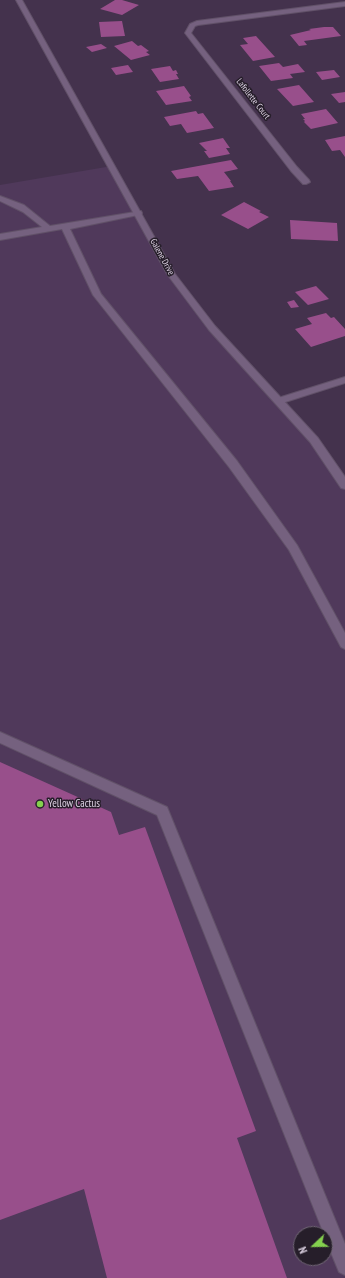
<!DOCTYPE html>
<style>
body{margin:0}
#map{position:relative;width:345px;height:1278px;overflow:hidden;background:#44324d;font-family:"PT Sans Narrow",sans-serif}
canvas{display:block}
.north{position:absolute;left:293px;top:1226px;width:40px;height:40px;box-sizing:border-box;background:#261e2a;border:1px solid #706674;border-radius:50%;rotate:248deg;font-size:11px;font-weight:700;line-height:16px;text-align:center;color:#ded3e4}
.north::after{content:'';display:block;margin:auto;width:14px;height:18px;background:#84d04e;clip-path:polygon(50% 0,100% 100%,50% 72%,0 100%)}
</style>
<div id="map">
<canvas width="345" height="1278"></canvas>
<div class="north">N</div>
</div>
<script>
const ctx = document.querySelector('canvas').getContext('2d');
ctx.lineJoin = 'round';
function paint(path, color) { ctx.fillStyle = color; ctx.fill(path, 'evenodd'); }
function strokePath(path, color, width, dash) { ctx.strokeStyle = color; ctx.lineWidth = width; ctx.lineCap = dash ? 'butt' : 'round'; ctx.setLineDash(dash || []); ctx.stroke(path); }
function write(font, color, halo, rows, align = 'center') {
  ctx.font = font + ' "PT Sans Narrow",sans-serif'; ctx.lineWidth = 3; ctx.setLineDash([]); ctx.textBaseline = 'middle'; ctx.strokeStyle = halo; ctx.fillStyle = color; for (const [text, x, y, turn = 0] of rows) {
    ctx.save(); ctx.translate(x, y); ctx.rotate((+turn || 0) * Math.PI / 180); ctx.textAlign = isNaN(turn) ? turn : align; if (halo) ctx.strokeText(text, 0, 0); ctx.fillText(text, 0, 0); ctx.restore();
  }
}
paint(new Path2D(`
 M112,166L171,274L194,306L279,401L345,485V1278H0V185ZM301,1234H325V1258H301Z`), '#50395b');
paint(new Path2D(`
 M115,0H122L139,5L122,15L100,9Z
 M122,21L125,36L101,37L99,22Z
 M324,27H333L341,36L304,41L307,45L299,46L290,35L311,30L309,29Z
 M256,36L275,57L253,61L240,45L248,44L243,38Z
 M132,41L138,46L141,45L149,51L146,52L150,55L131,60L114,46Z
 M101,44L107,48L92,52L86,47Z
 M279,63L283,67L298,64L305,72L290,74L293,78L271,81L259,66Z
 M128,65L133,72L116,75L111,68Z
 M170,66L173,71L176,70L178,74H176L179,79L160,82L151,69Z
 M334,70L340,77L322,80L316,72Z
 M299,85L314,102L293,106L277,89Z
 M184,86L191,96L189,97L192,101L166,105L156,91Z
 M345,92V102L339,103L331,94Z
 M326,109L338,123L311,129L304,122L305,121L303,119H305L301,114Z
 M196,111L198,114L203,113L214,128L187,133L181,124L170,126L164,117Z
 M345,136V157L340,150L332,151L325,140Z
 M223,138L230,148H226L230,154L209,158L204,151H207L199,143Z
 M231,160L238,169L224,172L231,181H230L234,187L209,191L198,176L177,179L171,171Z
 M244,202L261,211L259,212L269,217L248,229L221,215Z
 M290,220L337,223L338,241L291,239Z
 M316,286L329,299L308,305L295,292Z
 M294,300L299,307L291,308L287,302Z
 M326,313L331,318L334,317L345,329V336L311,347L295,329L312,324L307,318Z
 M0,762L111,812L119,835L145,827L256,1131L237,1138L287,1278H107L84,1189L0,1220Z`), '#984f8b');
const lane = new Path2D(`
 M0,196L24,205L50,226L141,211L142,213L141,215H138L70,229L101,294L237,461L297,545L345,633V649L341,647L289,550L229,467L93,295L62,229L0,240V234L42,227L23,212L0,201Z
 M0,732L167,807L345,1244V1275L339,1272L325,1238V1234H324L157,815L0,743Z`);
const street = new Path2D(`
 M345,2V6L198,25L195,26L191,33L297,167L309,180L310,182L306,184H303L291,171L185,33L190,24L197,21Z
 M345,377V383L279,404L274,401L275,399Z`);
const secondary = new Path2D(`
 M16,0H22L175,274L215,326L318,438L345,477V489L341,488L310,442L209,330L167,274Z`);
strokePath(lane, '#615168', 2);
strokePath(street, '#615168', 2);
strokePath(secondary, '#615168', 2);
paint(lane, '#75617f');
paint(street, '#75617f');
paint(secondary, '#75617f');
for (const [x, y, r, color] of [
 [40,804,4,"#84d04e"]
]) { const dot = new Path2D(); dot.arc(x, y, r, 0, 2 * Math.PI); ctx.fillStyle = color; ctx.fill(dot); strokePath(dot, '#261e2a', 1.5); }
write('9px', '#ded3e4', '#261e2a', [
 ["Lafollette Court",253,99,52],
 ["Galene Drive",162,257,61]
]);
write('11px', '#ded3e4', '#261e2a', [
 ["Yellow Cactus",48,804]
], 'left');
</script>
